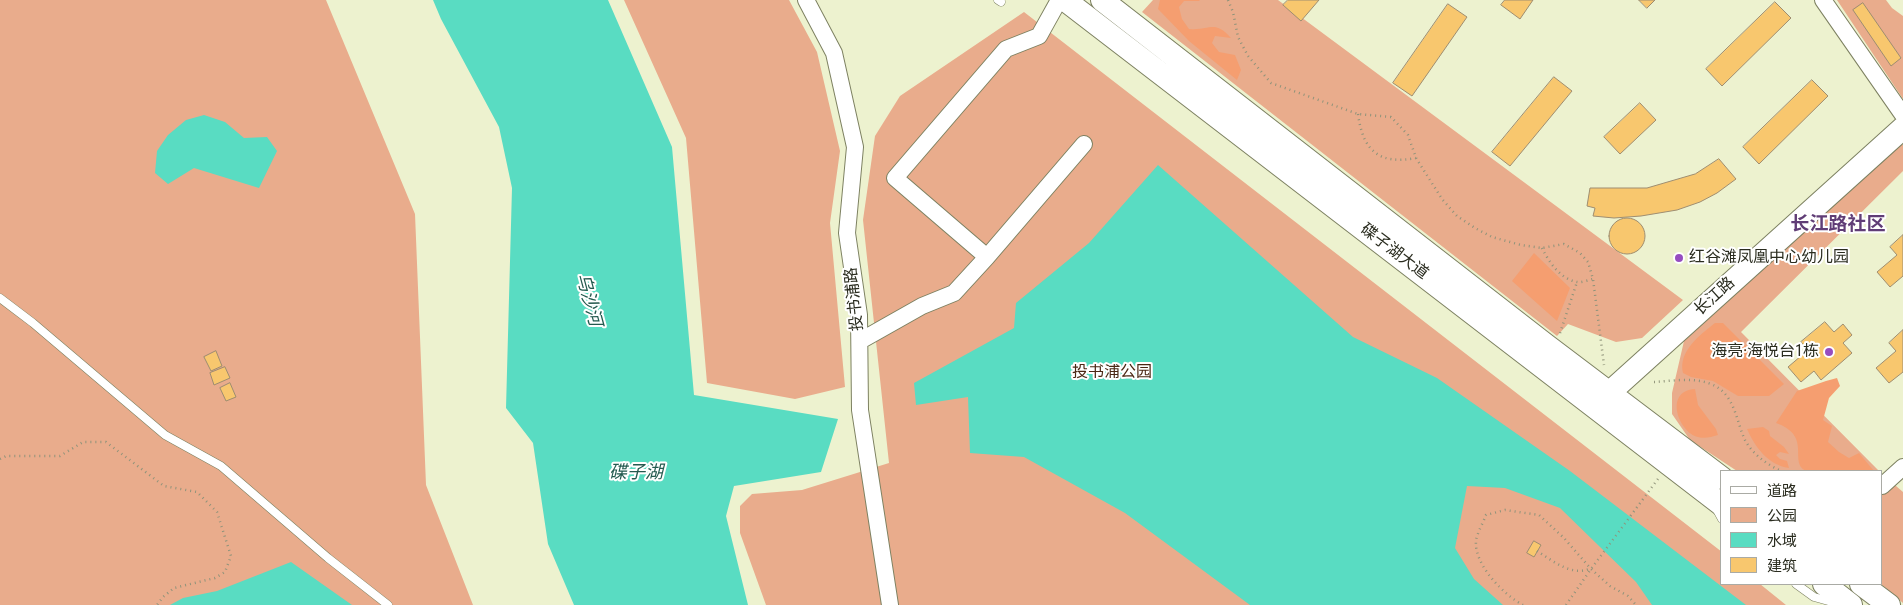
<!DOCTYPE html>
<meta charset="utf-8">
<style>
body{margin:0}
#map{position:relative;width:1903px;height:605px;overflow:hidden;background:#edf2cf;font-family:"Roboto Condensed","Noto Sans SC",sans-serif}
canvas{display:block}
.legend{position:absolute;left:1720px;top:470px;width:162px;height:115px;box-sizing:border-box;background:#fff;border:1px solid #aaaba5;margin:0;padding:6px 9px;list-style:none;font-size:15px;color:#2a2c1f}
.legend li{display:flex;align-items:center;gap:10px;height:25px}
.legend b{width:25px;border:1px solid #aaaba5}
</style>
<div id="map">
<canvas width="1903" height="605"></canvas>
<ul class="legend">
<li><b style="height:6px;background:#fff"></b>道路</li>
<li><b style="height:14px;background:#e9ac8c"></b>公园</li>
<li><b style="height:14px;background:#59dcc2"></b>水域</li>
<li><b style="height:14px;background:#f8c76e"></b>建筑</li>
</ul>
</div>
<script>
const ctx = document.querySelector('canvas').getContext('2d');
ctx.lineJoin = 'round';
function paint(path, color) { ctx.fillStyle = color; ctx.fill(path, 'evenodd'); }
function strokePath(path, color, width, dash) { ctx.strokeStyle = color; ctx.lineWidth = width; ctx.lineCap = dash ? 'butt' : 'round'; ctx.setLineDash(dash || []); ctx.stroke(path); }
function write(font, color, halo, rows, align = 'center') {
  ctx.font = font + ' "Roboto Condensed","Noto Sans SC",sans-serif'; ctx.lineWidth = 4; ctx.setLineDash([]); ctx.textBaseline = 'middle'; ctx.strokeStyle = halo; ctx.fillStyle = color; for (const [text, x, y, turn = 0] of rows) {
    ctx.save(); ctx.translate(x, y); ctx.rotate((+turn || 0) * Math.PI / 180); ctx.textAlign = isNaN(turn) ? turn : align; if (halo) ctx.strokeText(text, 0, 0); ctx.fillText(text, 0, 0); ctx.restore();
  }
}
paint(new Path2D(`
 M0,0H326L415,214L426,485L473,605H0Z
 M624,0H789L817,52L840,151L830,223L845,387L795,399L707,383L686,138Z
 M1153,0H1278L1683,300L1642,338L1616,342L1568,324L1557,336L1142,12Z
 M1837,0H1886L1892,8L1903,16V99Z
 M1024,12L1722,552V584H1760L1786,605H766L740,533V506L752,494L802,490L889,463L863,220L875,136L900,96Z
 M1897,142L1903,145V171L1741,332L1879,471H1737L1690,440L1672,414V393L1684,341Z
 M1882,474L1903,492V603L1881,584Z`), '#e9ac8c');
paint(new Path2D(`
 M1160,0H1199L1200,1H1184L1179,7L1182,19L1189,29C1210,31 1214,19 1231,38L1215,36L1212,43L1219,52L1235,55L1241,70L1237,80L1189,41L1158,9Z
 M1534,253L1570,288L1557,321L1512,281Z
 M1715,323H1723L1784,384L1769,396H1738L1713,381L1691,377L1683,373C1678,351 1700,335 1715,323Z
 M1837,378L1840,386L1829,398L1823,420L1832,426L1828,442L1839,452L1849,458L1859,453L1874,471H1806C1788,462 1813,436 1776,423L1797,391L1826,381Z
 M1695,389L1698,405L1716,429L1718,435C1711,437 1705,439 1698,437C1679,433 1663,391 1695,389Z
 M1763,427L1769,431L1770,436L1784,447L1789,454L1780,452L1776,455L1780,459L1787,461L1789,468C1768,465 1755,447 1747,429Z`), '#f59e70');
paint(new Path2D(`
 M433,0H608L672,147L694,395L838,419L821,472L734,486L726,516L748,605H574L548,544L533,443L506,408L512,188L499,127L441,19Z
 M204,115L225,122L244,138L267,137L277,151L259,188L194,168L168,184L155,173L157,151L168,135L186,120Z
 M1158,165L1353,337L1437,378L1570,471L1746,605H1652L1636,582L1560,508L1505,488L1467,486L1455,548L1474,579L1503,605H1250L1125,513L1024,457L970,453L968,397L916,405L914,383L1014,328L1016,303L1089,243Z
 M291,562L352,605H170L183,598L217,591Z`), '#59dcc2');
const building = new Path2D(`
 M1288,0H1319L1301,21L1283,5Z
 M1505,0H1533L1520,19L1501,5Z
 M1639,0H1655L1647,8Z
 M1775,2L1791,18L1722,86L1706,69Z
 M1863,3L1901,58L1891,66L1853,10Z
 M1448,4L1467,17L1412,96L1393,83Z
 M1554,77L1572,91L1510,166L1492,152Z
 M1812,80L1828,96L1759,164L1743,147Z
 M1640,103L1656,120L1620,154L1604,137Z
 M1719,159L1736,179L1717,193L1700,202L1677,210L1641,216L1614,218L1593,216L1595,208L1587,206L1590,188H1647L1695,174Z
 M1609 236a18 18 0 1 1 36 0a18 18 0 1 1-36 0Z
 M1903,235V276L1890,287L1877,272L1897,255L1890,247Z
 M1825,322L1834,332L1843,324L1852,335L1843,343L1852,353L1821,380L1814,371L1801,382L1788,367L1808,350L1801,342Z
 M1903,330V372L1889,383L1876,368L1896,351L1889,343Z
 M216,351L222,366L211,371L204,357Z
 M225,367L230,378L214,385L210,373Z
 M230,383L236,397L226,401L220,388Z
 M1534,541L1541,545L1534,557L1527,553Z`);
paint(building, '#f8c76e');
strokePath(building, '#9e8d70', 1);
const lane = new Path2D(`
 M998,0L1001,2
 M0,298L33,323L165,435L221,466L328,558L388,605
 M1716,508L1722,519
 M1796,584L1814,597L1836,603`);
const street = new Path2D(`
 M806,0L834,53L855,147L847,233L859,315L860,410L890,605
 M1823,0L1903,115
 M987,257L895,178L1006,49L1039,36L1059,0
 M860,341L922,306L954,293L987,257L1084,144
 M1882,486L1903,467`);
const secondary = new Path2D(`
 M1065,0L1722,505
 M1102,0L1546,345L1722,478
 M1599,402L1903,128
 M1824,584L1851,605
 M1861,584L1889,605`);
strokePath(lane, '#7d8161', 9);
strokePath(street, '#7d8161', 18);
strokePath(secondary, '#7d8161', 24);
strokePath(new Path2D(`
 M1228,0L1233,12L1238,37L1248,56L1271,83L1358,114L1391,117L1408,135L1416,158L1442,199L1457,216L1475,228L1492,237L1521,245L1542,248L1564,244L1580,253L1588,262L1593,279L1604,365
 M1358,114C1363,151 1379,165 1416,158
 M1542,248C1549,262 1560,279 1577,282C1581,283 1588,280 1593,279
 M1560,333L1577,282
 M1654,382C1672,381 1693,377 1711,384C1734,393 1736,419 1744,438C1751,453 1766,464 1781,471
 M0,459L6,456H60L83,442H106L164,486L197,492L217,512L231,556L225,572L215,578L174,588L163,597L157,605
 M1537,551C1553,561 1571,576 1589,569
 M1523,605C1504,595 1474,565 1476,541C1477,533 1483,523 1486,515L1505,510L1539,515L1564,538L1591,569L1610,586L1628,596L1636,605
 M1566,605L1591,569L1658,479`), '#8f937a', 2.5, [1, 4]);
strokePath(lane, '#fff', 8);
strokePath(street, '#fff', 16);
strokePath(secondary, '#fff', 22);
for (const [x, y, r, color] of [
 [1679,258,5,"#964dc0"],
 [1829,352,5,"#964dc0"]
]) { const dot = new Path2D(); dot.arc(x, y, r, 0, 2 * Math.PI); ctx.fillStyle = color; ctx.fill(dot); strokePath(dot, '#fff', 2); }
write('16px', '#2a2c1f', '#fff', [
 ["碟子湖大道",1394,252,37],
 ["长江路",1715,297,-42],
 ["投书浦路",855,299,-96]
]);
write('16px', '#2a2c1f', '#fff', [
 ["红谷滩凤凰中心幼儿园",1689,258],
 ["海亮·海悦台1栋",1819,352,"right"]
], 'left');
write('16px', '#4a2714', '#fff', [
 ["投书浦公园",1112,373]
]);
write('italic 18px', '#245a4f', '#fff', [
 ["乌沙河",588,300,75],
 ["碟子湖",636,473]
]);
write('bold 19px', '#603d76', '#fff', [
 ["长江路社区",1838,225]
]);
</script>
